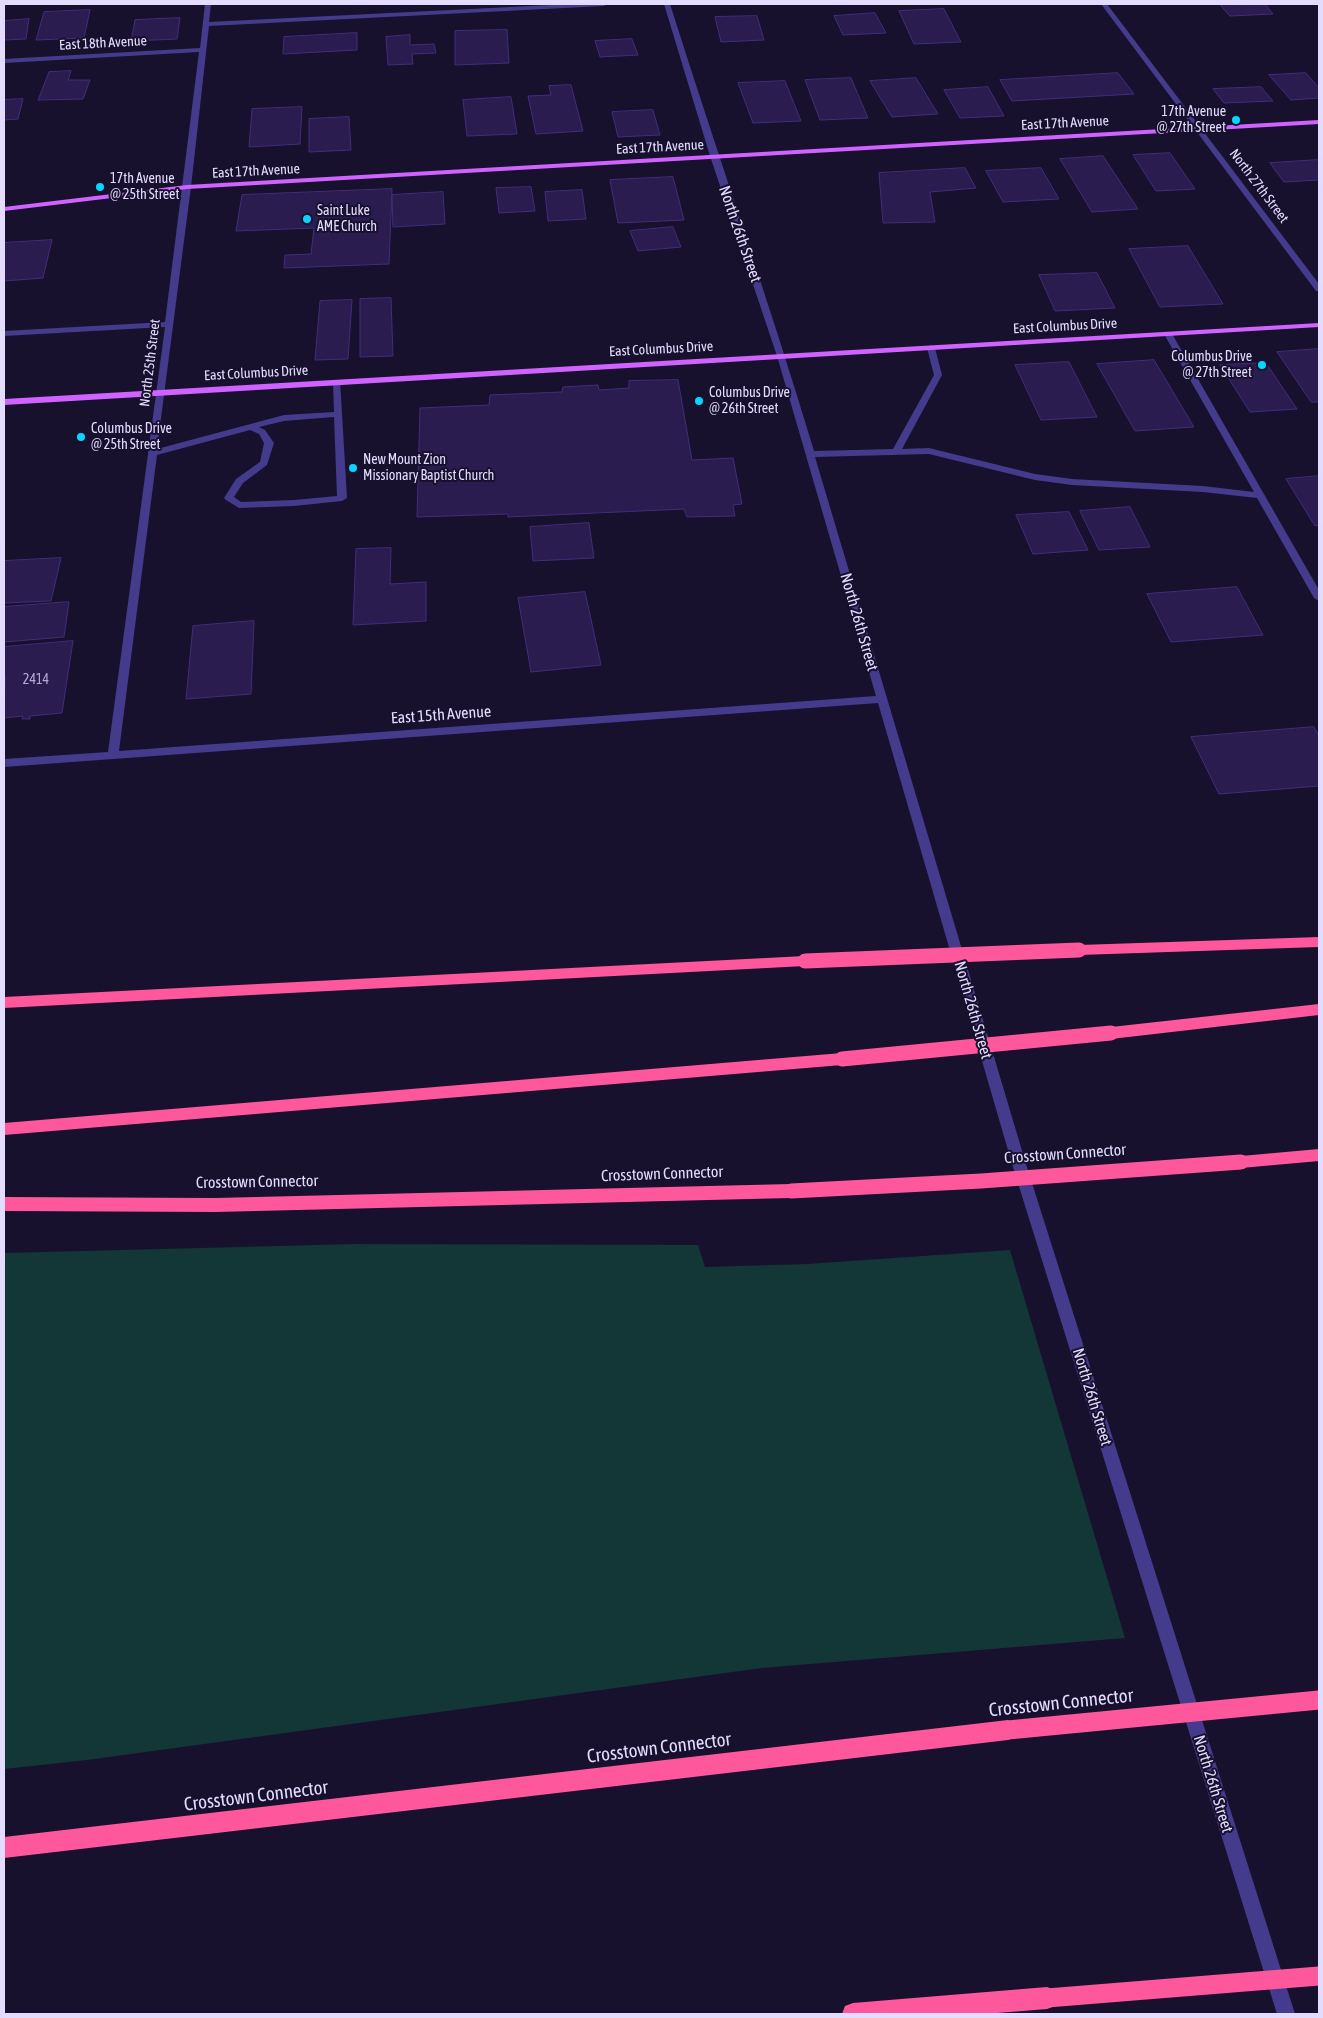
<!DOCTYPE html>
<style>
body{margin:0}
#map{position:relative;width:1323px;height:2018px;overflow:hidden;background:#17112d;font-family:"Asap Condensed",sans-serif}
canvas{display:block}
.frame{position:absolute;inset:0;border:5px solid #e3dcff;pointer-events:none}
</style>
<div id="map">
<canvas width="1323" height="2018"></canvas>
<div class="frame"></div>
</div>
<script>
const ctx = document.querySelector('canvas').getContext('2d');
ctx.lineJoin = 'round';
function paint(path, color) { ctx.fillStyle = color; ctx.fill(path, 'evenodd'); }
function strokePath(path, color, width, dash) { ctx.strokeStyle = color; ctx.lineWidth = width; ctx.lineCap = dash ? 'butt' : 'round'; ctx.setLineDash(dash || []); ctx.stroke(path); }
function write(font, color, halo, rows, align = 'center') {
  ctx.font = font + ' "Asap Condensed",sans-serif'; ctx.lineWidth = 4; ctx.setLineDash([]); ctx.textBaseline = 'middle'; ctx.strokeStyle = halo; ctx.fillStyle = color; for (const [text, x, y, turn = 0] of rows) {
    ctx.save(); ctx.translate(x, y); ctx.rotate((+turn || 0) * Math.PI / 180); ctx.textAlign = isNaN(turn) ? turn : align; if (halo) ctx.strokeText(text, 0, 0); ctx.fillText(text, 0, 0); ctx.restore();
  }
}
paint(new Path2D(`
 M355,1244L698,1245L705,1267L807,1264L1010,1250L1125,1638L762,1668L87,1760L4,1769V1253Z`), '#133637');
const building = new Path2D(`
 M1220,4H1265L1273,14L1230,16Z
 M944,9L961,42L914,44L899,11Z
 M90,10L84,38L36,40L44,12Z
 M875,13L886,33L843,35L834,16Z
 M757,16L764,40L721,42L715,17Z
 M180,18L177,39L131,41L135,20Z
 M29,19L26,39L4,40V21Z
 M507,30L509,63L455,65V31Z
 M357,33V50L283,54L284,37Z
 M410,35V45L434,44L436,53L412,54L413,64L388,65L386,37Z
 M632,39L638,55L600,57L595,41Z
 M71,71L68,80H90L83,99L38,100L49,72Z
 M1118,73L1134,94L1012,101L1000,80Z
 M1306,73L1319,88V98L1291,100L1269,75Z
 M851,78L868,118L820,120L805,80Z
 M916,78L938,114L892,117L870,81Z
 M785,81L801,121L753,123L738,83Z
 M571,85L583,131L536,134L528,96L551,95L549,86Z
 M988,87L1004,116L960,118L944,90Z
 M1261,87L1273,101L1224,103L1213,89Z
 M511,97L517,134L467,136L463,100Z
 M23,99L18,119L4,120V100Z
 M302,107L300,144L249,147L252,109Z
 M653,110L660,135L618,137L612,112Z
 M349,117L351,150L309,152V119Z
 M1170,153L1195,189L1156,191L1133,155Z
 M1103,156L1138,209L1092,212L1060,159Z
 M1319,160V180L1284,182L1270,163Z
 M965,168L976,188L930,192L935,222L883,223L879,173Z
 M1041,168L1059,199L1003,202L986,171Z
 M673,177L684,220L618,223L610,180Z
 M531,187L535,211L499,213L496,188Z
 M392,189L389,264L284,268L285,255L311,254L314,228L236,231L242,195Z
 M582,190L586,219L548,221L545,192Z
 M443,192L445,224L393,227L392,195Z
 M673,227L681,247L638,251L630,231Z
 M52,240L43,278L4,281V243Z
 M1188,246L1223,304L1160,307L1129,249Z
 M1097,273L1115,308L1055,311L1039,275Z
 M391,298L393,356L360,357V299Z
 M352,300L348,359L315,360L320,301Z
 M1319,349V402H1311L1277,352Z
 M1154,360L1194,427L1135,431L1097,364Z
 M1069,362L1097,417L1041,420L1015,365Z
 M1266,363L1297,409L1250,412L1220,365Z
 M678,380L692,460L733,458L742,504L733,505L735,516L687,517L684,509L508,517V514L417,517L420,408L489,405L490,395L562,392L563,387L598,385L599,390L629,388V381Z
 M1319,476V525L1315,526L1286,479Z
 M1130,507L1150,547L1099,550L1080,511Z
 M1069,512L1088,550L1033,554L1016,515Z
 M589,523L594,558L533,561L530,527Z
 M391,548L390,584L426,582V621L353,625L356,549Z
 M61,558L51,601L4,603V561Z
 M1237,587L1263,635L1171,642L1147,594Z
 M585,592L601,665L531,672L518,598Z
 M69,602L64,637L4,642V607Z
 M254,621L251,694L186,699L193,626Z
 M73,641L62,713L30,716V719H22L23,716L4,718L5,676H4V647Z
 M1314,727L1319,736V786L1219,794L1191,737Z`);
paint(building, '#2a1c4e');
strokePath(building, '#422d7b', 1);
paint(new Path2D(`
 M205,4H211L209,22L571,4H607L604,6L209,26L191,187L157,449L284,415L334,412L333,382L340,380L347,498L342,501L294,506L239,508L226,500L224,498L236,479L260,462L264,443L259,434L250,430L157,455L119,751L876,696L777,356L710,156L664,4H670C717,153 769,301 814,451L893,449L934,375L927,348L931,345L935,348L942,375L902,449L929,448L1035,474L1072,479L1203,486L1254,492L1164,334L1171,332L1319,590V601L1314,598L1257,498L1203,492L1072,485L1035,480L929,454L815,457L1026,1164L1295,2014H1277L1012,1164L878,703L4,767V759L108,752L165,327L4,336V331L165,322L199,52L4,63V59L200,48ZM334,417L337,496L294,500L241,502L234,497L243,483L267,465L274,443L265,430L259,427L284,421Z
 M1101,4H1107L1319,284V291H1316Z`), '#443b8d');
paint(new Path2D(`
 M1319,120V124L187,189L4,211V207L187,185Z
 M1319,323V327L4,405V399Z`), '#d063ff');
paint(new Path2D(`
 M1319,937V947L1079,955L1074,954L1072,950L1074,946L1079,945Z
 M805,956L810,957L812,961L810,965L805,966L4,1008V997Z
 M1319,1004V1015L1111,1039L1106,1037L1103,1033L1106,1029L1111,1027Z
 M842,1053L847,1055L850,1059L847,1063L842,1065L4,1135V1123Z
 M1319,1149V1161L1241,1168L1235,1167L1233,1162L1235,1157L1241,1156Z
 M791,1184L797,1186L799,1191L797,1196L791,1198L215,1212L4,1211V1197L215,1198Z
 M1008,1720L1015,1723L1018,1730L1015,1737L1008,1740L4,1858V1837Z
 M1047,1987L1055,1990L1058,1998L1055,2006L1047,2009L985,2014H842L845,2006L853,2003Z`), '#ff579c');
strokePath(new Path2D(`
 M805,961L1079,950
 M842,1059L1111,1033
 M791,1191L981,1181L1241,1162`), '#ff579c', 15);
strokePath(new Path2D(`
 M1008,1730L1319,1700
 M1047,1998L1319,1976`), '#ff579c', 19);
for (const [x, y, r, color] of [
 [1236,120,5,"#08d5ff"],
 [100,187,5,"#08d5ff"],
 [307,219,5,"#08d5ff"],
 [1262,365,5,"#08d5ff"],
 [699,401,5,"#08d5ff"],
 [81,437,5,"#08d5ff"],
 [353,468,5,"#08d5ff"]
]) { const dot = new Path2D(); dot.arc(x, y, r, 0, 2 * Math.PI); ctx.fillStyle = color; ctx.fill(dot); strokePath(dot, '#17112d', 2); }
write('14px', '#e3dcff', '#17112d', [
 ["East 18th Avenue",103,43,-3],
 ["East 17th Avenue",1065,123,-3],
 ["East 17th Avenue",660,147,-3],
 ["East 17th Avenue",256,171,-3],
 ["North 27th Street",1259,186,53],
 ["East Columbus Drive",1065,326,-3],
 ["East Columbus Drive",661,349,-3],
 ["North 25th Street",150,363,-83],
 ["East Columbus Drive",256,373,-3]
]);
write('14px', '#e3dcff', '#17112d', [
 ["17th Avenue",1226,112,"right"],
 ["@ 27th Street",1226,128,"right"],
 ["17th Avenue",110,179],
 ["@ 25th Street",110,195],
 ["Saint Luke",317,211],
 ["AME Church",317,227],
 ["Columbus Drive",1252,357,"right"],
 ["@ 27th Street",1252,373,"right"],
 ["Columbus Drive",709,393],
 ["@ 26th Street",709,409],
 ["Columbus Drive",91,429],
 ["@ 25th Street",91,445],
 ["New Mount Zion",363,460],
 ["Missionary Baptist Church",363,476]
], 'left');
write('14px', '#b5acd3', null, [
 ["2414",36,680]
]);
write('16px', '#e3dcff', '#17112d', [
 ["North 26th Street",740,234,71],
 ["North 26th Street",859,622,74],
 ["East 15th Avenue",441,715,-4],
 ["North 26th Street",973,1010,74],
 ["Crosstown Connector",1065,1154,-4],
 ["Crosstown Connector",662,1174,-2],
 ["Crosstown Connector",257,1182,-1],
 ["North 26th Street",1092,1397,73],
 ["North 26th Street",1213,1784,73]
]);
write('19px', '#e3dcff', '#17112d', [
 ["Crosstown Connector",1061,1703,-6],
 ["Crosstown Connector",659,1748,-7],
 ["Crosstown Connector",256,1796,-7]
]);
</script>
